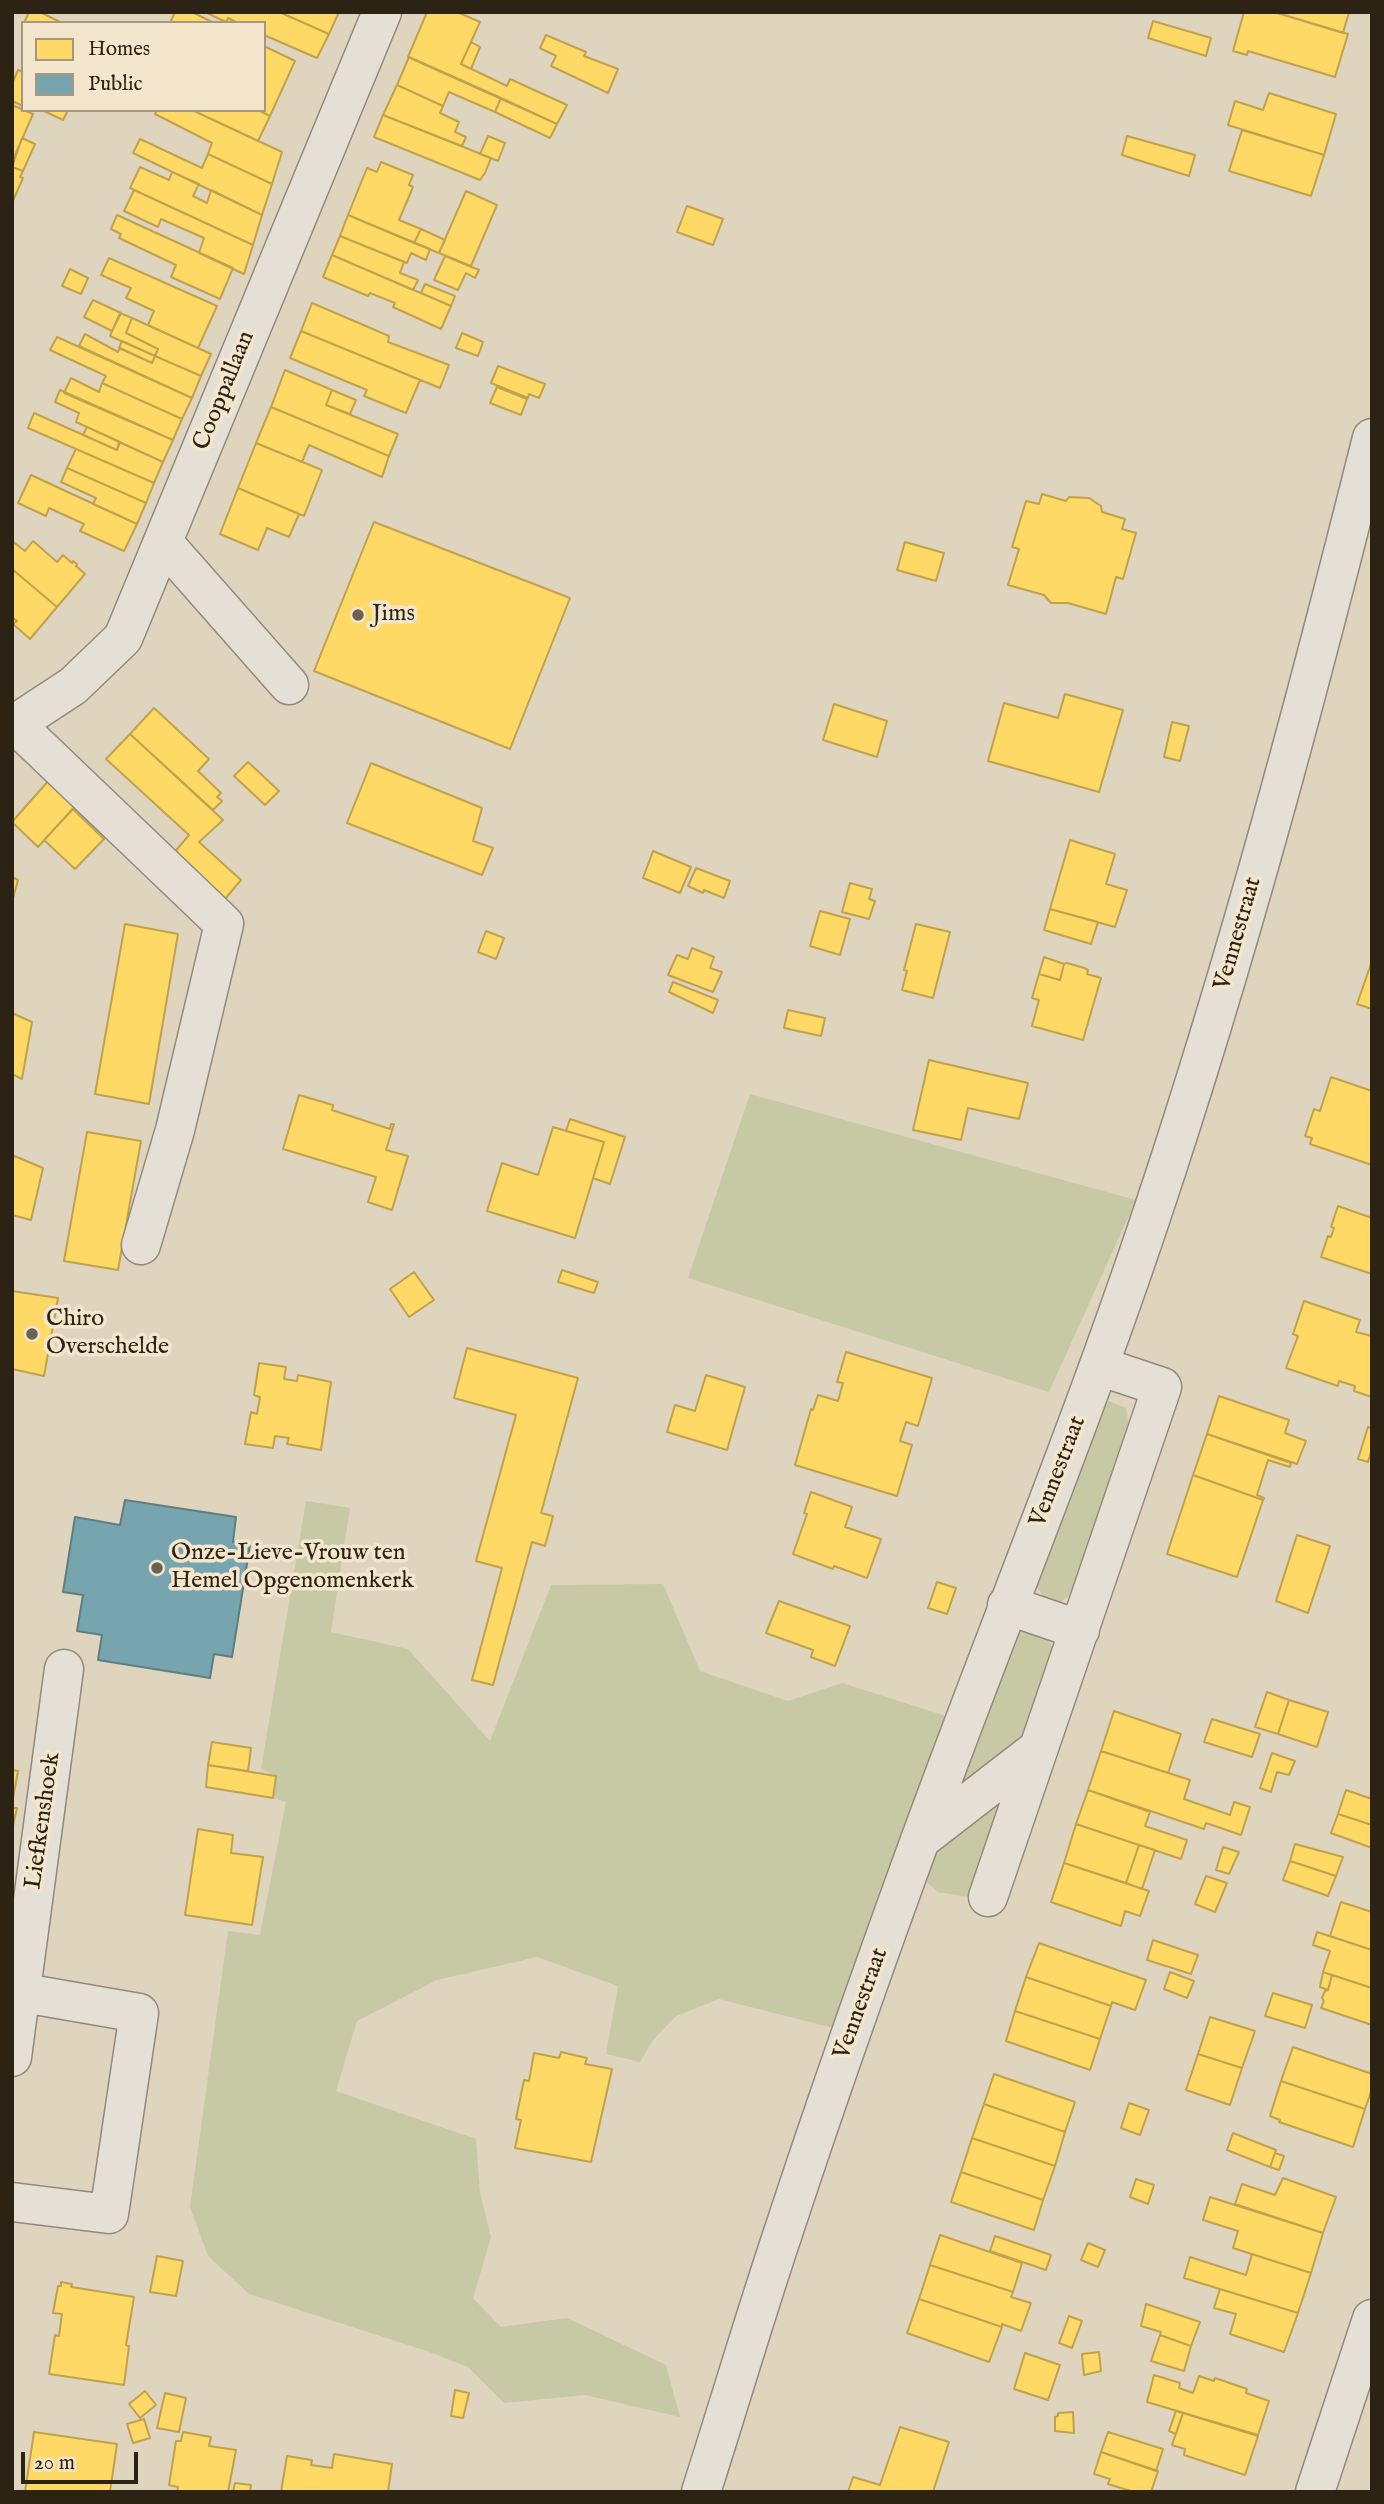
<!DOCTYPE html>
<style>
body{margin:0}
#map{position:relative;width:1384px;height:2504px;overflow:hidden;background:#dfd4be;font-family:"IM FELL English",serif}
canvas{display:block}
.frame{position:absolute;inset:0;border:14px solid #2d2314;pointer-events:none}
.legend{position:absolute;left:21px;top:21px;width:245px;height:91px;box-sizing:border-box;background:#f3e6cc;border:2px solid #a49882;margin:0;padding:9px 12px;list-style:none;font-size:21px;color:#2d2314}
.legend li{display:flex;align-items:center;gap:14px;height:35px}
.legend b{width:35px;border:2px solid #a49882}
.scale{position:absolute;left:21px;top:2452px;width:117px;height:32px;box-sizing:border-box;border:4px solid #2d2314;border-top:0;padding-left:9px;font-size:21px;line-height:24px;white-space:nowrap;color:#2d2314;-webkit-text-stroke:5px #f3e6cc;paint-order:stroke}
</style>
<div id="map">
<canvas width="1384" height="2504"></canvas>
<div class="frame"></div>
<ul class="legend">
<li><b style="height:19px;background:#ffd966"></b>Homes</li>
<li><b style="height:19px;background:#76a5af"></b>Public</li>
</ul>
<div class="scale">20 m</div>
</div>
<script>
const ctx = document.querySelector('canvas').getContext('2d');
ctx.lineJoin = 'round';
function paint(path, color) { ctx.fillStyle = color; ctx.fill(path, 'evenodd'); }
function strokePath(path, color, width, dash) { ctx.strokeStyle = color; ctx.lineWidth = width; ctx.lineCap = dash ? 'butt' : 'round'; ctx.setLineDash(dash || []); ctx.stroke(path); }
function write(font, color, halo, rows, align = 'center') {
  ctx.font = font + ' "IM FELL English",serif'; ctx.lineWidth = 7; ctx.setLineDash([]); ctx.textBaseline = 'middle'; ctx.strokeStyle = halo; ctx.fillStyle = color; for (const [text, x, y, turn = 0] of rows) {
    ctx.save(); ctx.translate(x, y); ctx.rotate((+turn || 0) * Math.PI / 180); ctx.textAlign = isNaN(turn) ? turn : align; if (halo) ctx.strokeText(text, 0, 0); ctx.fillText(text, 0, 0); ctx.restore();
  }
}
paint(new Path2D(`
 M750,1094L1136,1200L1049,1392L688,1278Z
 M1109,1401L1126,1408L1130,1432L1075,1592L1057,1604L1045,1600L1036,1585L1084,1431Z
 M306,1501L350,1508L331,1632L408,1649L490,1741L551,1585L663,1584L700,1671L788,1701L842,1683L946,1716L833,2028L719,1999L676,2016L653,2040L640,2062L606,2054L618,1986L537,1957L437,1980L357,2021L336,2091L476,2139L480,2193L491,2237L473,2298L501,2327L567,2318L666,2365L680,2417L585,2395L504,2403L468,2367L427,2351L249,2294L208,2256L190,2207L228,1931L260,1935L286,1802L273,1798L276,1776L261,1769Z
 M1027,1629C1044,1633 1051,1640 1056,1657L1023,1747L941,1810L1012,1636Z
 M1014,1779L974,1898L938,1892L921,1877L937,1841Z`), '#c7c9a4');
const homes = new Path2D(`
 M29,12H40L60,22L24,23Z
 M175,12H192L214,23H170Z
 M205,12H279L329,34L317,58L264,35V23H238L228,18L226,22Z
 M279,12H339L329,34Z
 M427,12H457L480,22L461,64L507,86L510,79L567,105L557,124L408,57Z
 M1244,12H1274L1348,34L1335,77L1248,51L1247,55L1233,51Z
 M1274,12H1349L1343,33Z
 M1153,21L1211,38L1206,56L1148,38Z
 M546,35L586,52L584,56L618,69L608,93L551,66L556,56L540,48Z
 M471,42L480,47L471,69L461,64Z
 M264,46L295,61L270,116L258,110H264Z
 M409,57L501,98L495,112L449,92L443,106L397,85Z
 M18,70L23,72V106L12,101V84Z
 M397,85L443,106L440,113L459,122L455,132L466,137L462,146L383,115Z
 M1269,93L1336,114L1324,155L1228,125L1235,101L1263,110Z
 M501,98L557,124L550,138L495,112Z
 M12,105L33,114L12,162Z
 M42,110H68L63,120Z
 M157,110H192L282,152L272,184L208,154L212,143L155,114Z
 M192,110H258L270,116L258,141Z
 M383,115L491,158L485,173L480,180L374,137Z
 M1242,130L1324,155L1311,196L1229,171Z
 M488,136L505,143L498,161L480,154Z
 M1127,136L1195,155L1189,176L1122,155Z
 M22,138L35,144L23,171L12,167Z
 M140,139L202,168L208,154L272,184L262,215L133,153Z
 M381,162L413,175L409,185L413,187L399,220L421,229L414,243L348,215L367,168L377,172Z
 M12,167L23,171L20,177L23,178L12,203Z
 M140,167L169,180L172,172L199,184L193,196L207,203L211,190L262,215L253,245L130,188Z
 M134,190L253,245L244,274L199,253L204,238L161,219L158,227L124,211Z
 M466,191L497,205L471,266L439,253Z
 M687,206L723,219L713,245L677,232Z
 M117,215L233,268L220,299L171,277L176,265L119,238L121,234L111,229Z
 M348,215L430,249L426,260L411,253L407,263L340,236Z
 M421,229L445,240L439,253L414,243Z
 M340,236L404,262L400,273L418,280L413,290L332,255Z
 M332,255L451,306L441,329L393,307L395,303L370,293L368,296L323,277Z
 M445,256L479,270L475,278L466,273L458,290L434,280Z
 M109,258L217,306L198,348L148,325L154,311L126,298L131,288L101,275Z
 M70,269L88,278L81,294L62,286Z
 M425,284L455,296L451,306L421,293Z
 M93,300L121,313L112,331L84,317Z
 M312,303L389,336L388,342L449,365L440,388L301,331Z
 M120,313L132,318L126,333L158,349L155,356L110,336Z
 M132,318L211,354L201,376L155,356L158,349L126,333Z
 M301,331L420,380L406,413L364,396L367,390L290,358Z
 M462,333L483,342L478,356L456,348Z
 M85,334L118,352L120,348L152,363L155,356L201,376L192,398L79,346Z
 M57,337L192,398L182,419L102,383L106,376L50,350Z
 M122,341L155,356L152,363L119,348Z
 M498,366L545,384L539,398L529,394L528,398L491,383Z
 M285,370L332,390L326,405L398,434L389,456L271,407Z
 M71,378L99,392L102,383L182,419L173,440L64,393Z
 M497,387L527,399L521,415L490,403Z
 M60,390L173,440L163,462L76,422L79,413L55,402Z
 M332,390L356,400L350,414L326,405Z
 M271,407L389,456L382,477L309,445L302,462L256,443Z
 M34,413L117,450L119,442L163,462L154,483L28,428Z
 M87,427L120,442L117,450L83,435Z
 M256,443L322,470L304,516L238,488Z
 M76,449L154,483L146,503L67,468Z
 M67,468L146,503L137,524L93,504L96,498L61,482Z
 M31,475L137,524L124,551L80,531L84,524L49,508L46,516L18,503Z
 M238,488L299,514L289,537L267,528L258,550L220,534Z
 M1042,494L1066,501L1069,497L1089,498L1101,506L1102,512L1125,519L1122,529L1136,533L1123,579L1116,577L1106,614L1068,603H1051L1044,595L1008,585L1019,549L1012,547L1026,501L1039,504Z
 M374,522L570,598L510,749L314,671Z
 M12,541L25,551L33,541L57,562L63,555L72,563L73,561L77,564L76,566L85,574L57,607L12,569Z
 M905,542L944,553L936,581L897,570Z
 M12,569L57,607L30,639L13,624L17,621L12,617Z
 M1065,694L1123,710L1099,792L988,761L1004,703L1058,718Z
 M834,704L887,721L877,757L823,740Z
 M154,708L209,759L198,771L221,793L217,797L222,801L213,810L130,734Z
 M1172,722L1189,726L1180,761L1164,757Z
 M130,734L223,820L199,842L241,880L225,899L174,853L189,835L106,759Z
 M248,762L279,791L265,805L234,776Z
 M371,763L482,808L473,841L493,848L482,875L347,823Z
 M50,779L77,804L38,847L12,822Z
 M73,809L104,839L75,869L44,840Z
 M1070,840L1115,854L1106,884L1127,890L1115,927L1050,909Z
 M653,851L691,867L680,893L643,878Z
 M696,868L730,881L724,898L704,890L703,893L688,886Z
 M12,877L18,880L12,902Z
 M850,883L872,889L869,899L875,901L869,919L842,912Z
 M1050,909L1098,922L1091,944L1044,930Z
 M820,911L850,919L840,955L810,946Z
 M125,924L178,934L149,1104L95,1094Z
 M916,924L950,932L933,998L902,990L907,971L904,970Z
 M486,931L504,938L496,959L478,952Z
 M692,948L714,957L710,968L722,972L713,992L668,975L677,955L688,959Z
 M1044,957L1064,964L1060,980L1039,974Z
 M1372,961V1009L1357,1004Z
 M1067,963L1084,968L1088,970L1087,974L1101,978L1083,1040L1032,1026L1039,1000L1032,998L1039,974L1060,980L1064,964Z
 M673,982L718,1000L713,1013L669,992Z
 M788,1010L825,1018L821,1036L784,1028Z
 M12,1013L32,1022L22,1079L12,1074Z
 M929,1060L1028,1083L1019,1119L968,1108L961,1140L913,1130Z
 M1331,1077L1372,1091V1165L1310,1144L1312,1138L1305,1136L1314,1109L1320,1111Z
 M299,1095L333,1105L332,1110L390,1129L391,1124H394L386,1150L408,1156L392,1210L368,1202L376,1177L283,1149Z
 M570,1119L625,1137L610,1184L593,1178L604,1142L566,1131Z
 M553,1127L604,1142L575,1238L487,1211L502,1163L538,1175Z
 M87,1132L141,1141L118,1270L64,1261Z
 M12,1155L43,1168L31,1220L12,1215Z
 M1338,1206L1372,1218V1274L1321,1257L1328,1236L1331,1237L1334,1228L1331,1227Z
 M562,1270L598,1282L594,1293L558,1282Z
 M414,1272L434,1300L409,1317L390,1289Z
 M12,1291L58,1298L44,1376L12,1369Z
 M1304,1301L1360,1320L1356,1332L1372,1336V1397L1354,1391L1355,1386L1339,1381L1338,1386L1286,1368L1298,1336L1293,1334Z
 M467,1348L578,1378L541,1513L553,1516L545,1546L532,1542L493,1685L472,1680L502,1568L476,1561L516,1415L454,1398Z
 M846,1352L932,1378L918,1426L906,1422L900,1441L912,1445L897,1496L795,1465L811,1409L813,1410L818,1395L838,1401L843,1383L837,1382Z
 M259,1363L286,1367L284,1379L297,1381L298,1375L331,1382L321,1450L287,1444L289,1438L275,1436L273,1448L245,1444L251,1412L257,1414L260,1397L254,1395Z
 M706,1375L745,1387L727,1450L667,1432L675,1405L695,1411Z
 M1219,1396L1289,1420L1285,1433L1306,1441L1297,1464L1207,1434Z
 M1368,1427L1372,1428V1449L1368,1462L1358,1459Z
 M1207,1434L1291,1463L1290,1467L1268,1460L1257,1495L1264,1498L1263,1500L1193,1475Z
 M1193,1475L1263,1500L1237,1577L1167,1554Z
 M811,1492L852,1507L845,1527L881,1539L867,1578L834,1566L833,1569L793,1554L807,1514L804,1513Z
 M1297,1535L1330,1546L1308,1613L1276,1601Z
 M937,1582L956,1588L947,1614L928,1608Z
 M779,1601L850,1626L835,1666L811,1657L813,1650L766,1633Z
 M1267,1692L1289,1700L1278,1734L1255,1727Z
 M1289,1700L1328,1712L1317,1747L1278,1734Z
 M1114,1711L1181,1734L1168,1773L1101,1751Z
 M1212,1719L1260,1734L1252,1757L1204,1742Z
 M212,1742L251,1748L248,1771L208,1765Z
 M1101,1751L1190,1780L1184,1799L1230,1815L1234,1802L1250,1807L1241,1835L1206,1823L1204,1829L1088,1790Z
 M1272,1753L1295,1761L1289,1775L1277,1772L1271,1792L1260,1788Z
 M208,1765L276,1776L273,1798L206,1787Z
 M12,1770L18,1771L12,1804Z
 M1088,1790L1150,1812L1145,1826L1187,1840L1181,1859L1076,1824Z
 M1346,1790L1372,1799V1825L1338,1814Z
 M12,1808H17L12,1830Z
 M1338,1814L1372,1825V1848L1331,1833Z
 M1076,1824L1139,1845L1126,1883L1064,1863Z
 M198,1829L233,1835L231,1853L263,1857L252,1925L185,1915Z
 M1295,1844L1343,1857L1336,1876L1290,1861Z
 M1139,1845L1155,1850L1142,1889L1126,1883Z
 M1223,1847L1239,1852L1229,1874L1216,1870Z
 M1290,1861L1336,1876L1328,1896L1283,1880Z
 M1064,1863L1149,1891L1140,1916L1125,1911L1121,1926L1051,1902Z
 M1206,1876L1227,1883L1215,1912L1195,1904Z
 M1341,1902L1372,1912V1950L1330,1936Z
 M1317,1932L1372,1950V1988L1323,1972L1330,1951L1313,1945Z
 M1153,1940L1198,1955L1191,1974L1147,1960Z
 M1039,1943L1146,1980L1135,2010L1112,2002L1111,2006L1026,1977Z
 M1170,1972L1194,1981L1187,1998L1164,1989Z
 M1323,1972L1332,1975L1328,1990L1320,1987Z
 M1332,1975L1372,1988V2025L1321,2008L1324,2001L1322,1998L1325,1991L1328,1990Z
 M1026,1977L1111,2006L1100,2039L1015,2011Z
 M1273,1993L1312,2005L1305,2028L1265,2016Z
 M1015,2011L1100,2039L1090,2070L1006,2041Z
 M1210,2017L1255,2031L1242,2068L1198,2054Z
 M1293,2047L1372,2074V2089L1365,2109L1281,2081Z
 M561,2052L587,2058L585,2064L612,2069L591,2162L515,2148L521,2120L516,2119L517,2114L524,2080L529,2081L534,2053L559,2058Z
 M1198,2054L1242,2068L1230,2105L1186,2090Z
 M994,2074L1075,2102L1065,2132L984,2104Z
 M1281,2081L1365,2109L1353,2147L1279,2122L1280,2120L1270,2116Z
 M1129,2103L1149,2110L1140,2135L1121,2128Z
 M984,2104L1065,2132L1055,2166L972,2138Z
 M1233,2133L1276,2150L1270,2167L1227,2150Z
 M972,2138L1055,2166L1043,2200L961,2172Z
 M1275,2153L1284,2156L1279,2170L1270,2167Z
 M961,2172L1043,2200L1034,2230L951,2202Z
 M1283,2178L1336,2197L1323,2233L1235,2204L1242,2184L1275,2195Z
 M1136,2179L1154,2185L1148,2204L1130,2197Z
 M1210,2197L1323,2233L1311,2273L1233,2248L1238,2231L1203,2220Z
 M940,2235L1022,2263L1013,2292L930,2265Z
 M995,2236L1051,2255L1046,2270L990,2251Z
 M1088,2243L1105,2250L1098,2267L1081,2260Z
 M1252,2254L1311,2273L1298,2313L1184,2278L1190,2257L1246,2275Z
 M157,2256L183,2261L176,2296L150,2292Z
 M930,2265L1013,2292L1011,2297L1031,2303L1021,2331L1002,2324V2327L919,2299Z
 M61,2282L72,2284L71,2287L134,2297L126,2345L129,2346L124,2385L49,2374L55,2335L59,2336L62,2314L53,2313L58,2286H61Z
 M1220,2289L1298,2313L1284,2352L1230,2334L1236,2314L1214,2308Z
 M919,2299L1002,2327L989,2362L907,2333Z
 M1146,2304L1200,2322L1191,2346L1160,2335L1161,2332L1141,2326Z
 M1069,2316L1082,2321L1072,2348L1059,2343Z
 M1160,2335L1191,2346L1184,2371L1151,2361Z
 M1099,2352L1101,2371L1084,2375L1082,2354Z
 M1025,2353L1060,2365L1048,2400L1014,2389Z
 M1154,2375L1180,2383L1179,2388L1193,2393L1199,2376L1214,2381L1215,2378L1247,2389L1246,2393L1269,2401L1258,2435L1147,2402Z
 M455,2390L469,2393L463,2418L451,2416Z
 M145,2391L156,2405L140,2418L129,2404Z
 M165,2393L186,2398L179,2432L157,2428Z
 M1176,2411L1183,2413L1176,2434L1169,2431Z
 M1073,2412L1074,2433L1055,2431V2417L1058,2416V2413Z
 M1183,2413L1258,2436L1245,2475L1184,2455L1185,2449L1172,2445Z
 M144,2419L150,2438L133,2443L127,2424Z
 M900,2427L949,2442L933,2492H848L853,2477L880,2485Z
 M34,2432L117,2444L110,2492H25Z
 M183,2432L211,2437L209,2446L236,2450L228,2492H177L178,2487L169,2485L176,2441H181Z
 M1108,2432L1163,2449L1156,2471L1101,2452Z
 M1101,2452L1158,2471L1151,2492H1134L1108,2484L1110,2479L1094,2474Z
 M334,2454L392,2464L388,2492H281L287,2456L312,2460L311,2465L332,2468Z
 M235,2483L251,2485L250,2492H233Z`);
paint(homes, '#ffd966');
strokePath(homes, '#c0a24d', 2);
const public = new Path2D(`
 M125,1500L236,1517L233,1542L250,1545L232,1657L214,1654L210,1678L98,1660L102,1635L77,1631L83,1595L63,1592L75,1517L120,1525Z`);
paint(public, '#76a5af');
strokePath(public, '#607e80', 2);
const minor = new Path2D(`
 M163,542L289,685
 M16,725L224,924L175,1130L141,1245
 M12,726L73,686L123,638L382,12
 M1007,1605L1080,1630
 M920,1840L1039,1748
 M988,1897L1162,1387L1099,1366
 M12,1991L139,2013L109,2214L12,2202
 M12,2057L64,1669
 M701,2492C729,2405 754,2319 783,2233C826,2102 872,1972 919,1843C996,1632 1082,1424 1153,1211C1238,957 1307,698 1372,438
 M1315,2492L1372,2319`);
strokePath(minor, '#918a7c', 41);
strokePath(minor, '#e5e0d5', 38);
for (const [x, y, r, color] of [
 [358,615,7,"#6b6150"],
 [32,1334,7,"#6b6150"],
 [157,1568,7,"#6b6150"]
]) { const dot = new Path2D(); dot.arc(x, y, r, 0, 2 * Math.PI); ctx.fillStyle = color; ctx.fill(dot); strokePath(dot, '#f3e6cc', 2.5); }
write('24px', '#2d2314', '#f3e6cc', [
 ["Cooppallaan",225,391,-68],
 ["Vennestraat",1239,934,-74],
 ["Vennestraat",1059,1472,-69],
 ["Liefkenshoek",44,1821,-82],
 ["Vennestraat",862,2004,-70]
]);
write('24px', '#2d2314', '#f3e6cc', [
 ["Jims",372,615],
 ["Chiro",46,1320],
 ["Overschelde",46,1348],
 ["Onze-Lieve-Vrouw ten",171,1554],
 ["Hemel Opgenomenkerk",171,1582]
], 'left');
</script>
